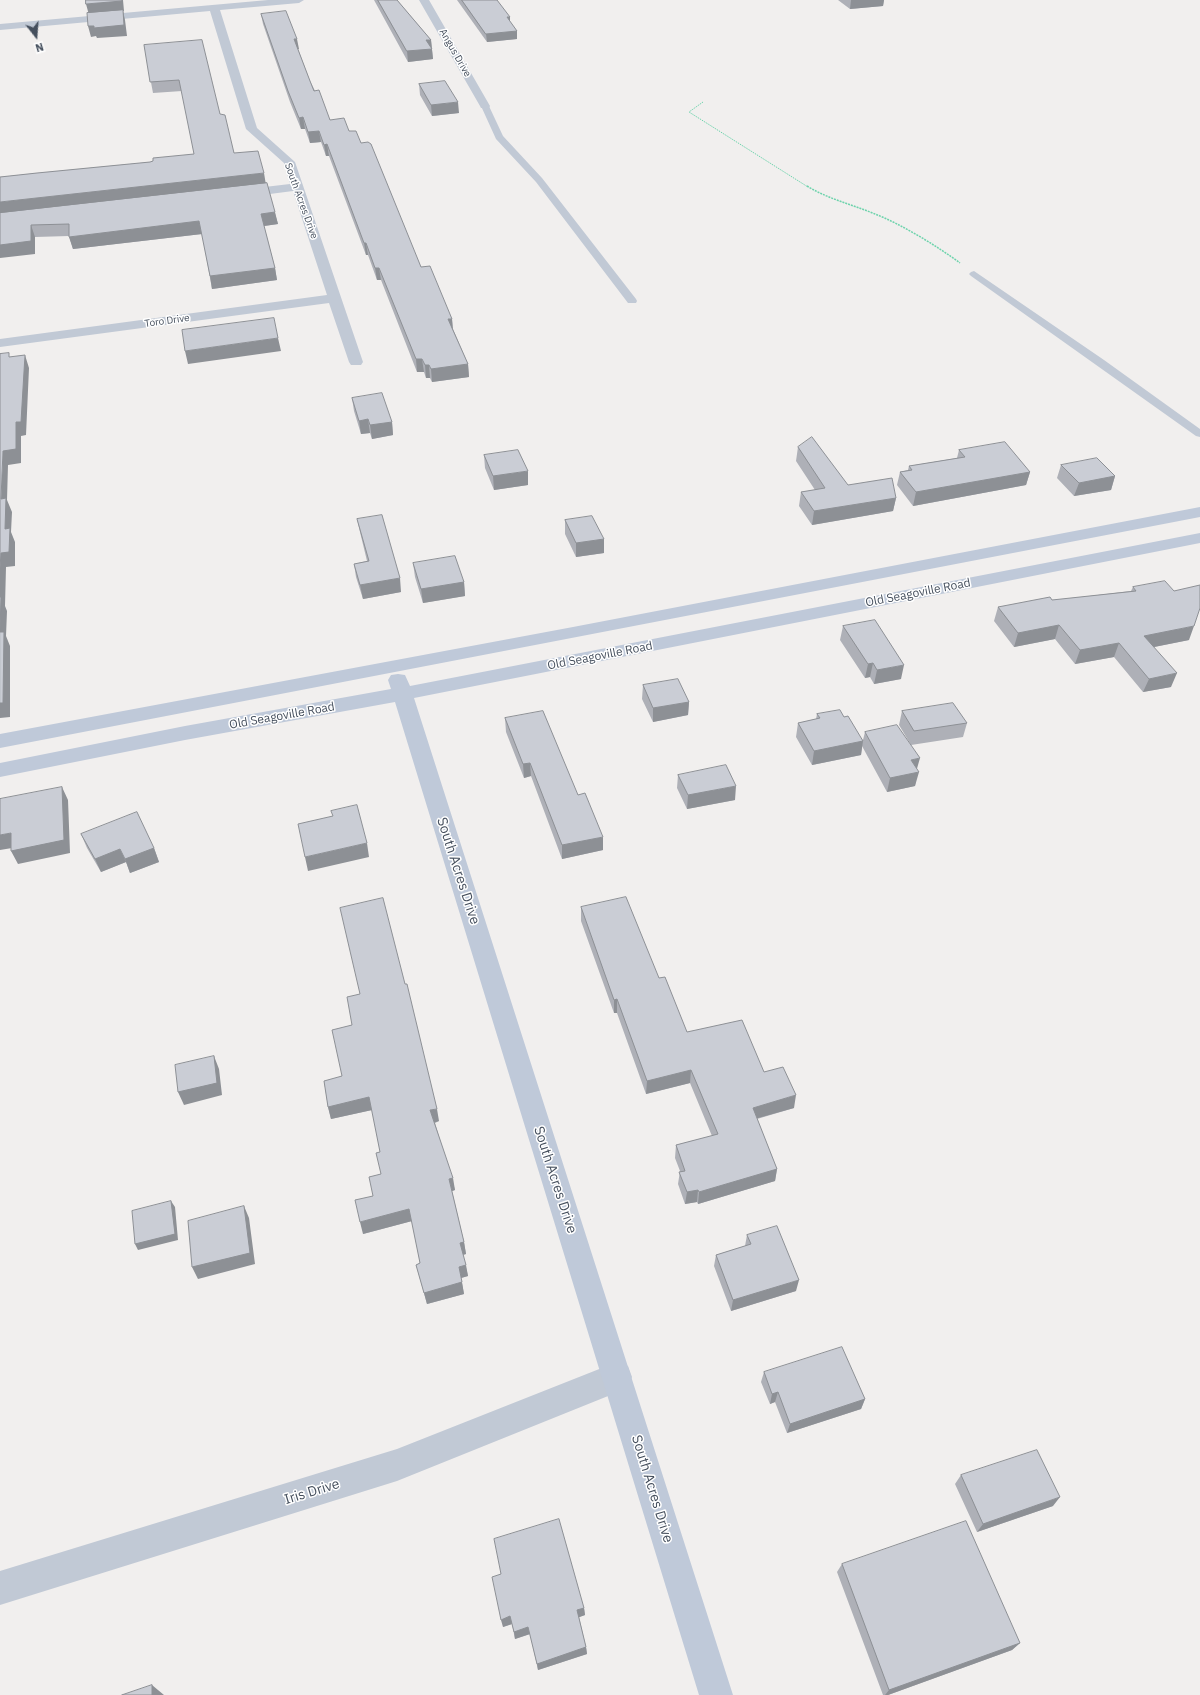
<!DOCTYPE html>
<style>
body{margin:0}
#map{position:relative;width:1200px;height:1695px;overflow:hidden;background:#f1efee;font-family:"IBM Plex Sans",sans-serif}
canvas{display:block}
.north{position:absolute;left:16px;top:16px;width:40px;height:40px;-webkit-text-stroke:3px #fff;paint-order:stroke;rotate:163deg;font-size:11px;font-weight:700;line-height:16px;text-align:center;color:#454f5d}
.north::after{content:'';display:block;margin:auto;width:14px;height:18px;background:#454f5d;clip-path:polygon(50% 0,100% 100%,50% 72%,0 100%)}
</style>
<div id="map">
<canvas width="1200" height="1695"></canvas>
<div class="north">N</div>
</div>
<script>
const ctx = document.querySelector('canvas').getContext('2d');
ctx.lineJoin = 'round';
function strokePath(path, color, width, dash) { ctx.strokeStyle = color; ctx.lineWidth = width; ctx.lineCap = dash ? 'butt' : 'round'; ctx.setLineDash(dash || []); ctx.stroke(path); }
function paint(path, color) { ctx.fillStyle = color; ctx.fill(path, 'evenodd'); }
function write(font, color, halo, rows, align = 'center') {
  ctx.font = font + ' "IBM Plex Sans",sans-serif'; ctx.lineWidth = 3; ctx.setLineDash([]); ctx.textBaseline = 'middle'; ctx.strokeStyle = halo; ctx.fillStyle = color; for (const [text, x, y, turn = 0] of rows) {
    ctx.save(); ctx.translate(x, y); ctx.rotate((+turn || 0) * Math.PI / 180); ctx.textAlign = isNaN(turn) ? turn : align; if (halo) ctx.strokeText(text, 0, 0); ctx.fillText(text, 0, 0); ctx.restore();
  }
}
strokePath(new Path2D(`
 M703,102L689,112L808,187`), '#6ed3ac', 1, [1.5, 1]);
strokePath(new Path2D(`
 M807,186C828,199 851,204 875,214C901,224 937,246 960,263`), '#6ed3ac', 1.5, [2, 1]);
paint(new Path2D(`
 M482,104H488L503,136L542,178L636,299L637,301L636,303H628L536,182L496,139L481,106Z
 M974,271L1104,360L1200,429V437L1196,436L971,276L969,274L971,272Z`), '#c1c9d5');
paint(new Path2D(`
 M268,0H304L299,3L220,10L257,128L295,162L363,362L361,365H351L349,362L329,303L0,347V339L327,295L293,191L239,198L233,194L239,190L290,184L284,163L246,129L210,11L0,30V24Z
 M419,0H429L490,106L489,108H481L480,106Z
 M617,1362L628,1366L632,1377L628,1388L397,1481L0,1605V1571L397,1449Z`), '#c1c9d5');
paint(new Path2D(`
 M1200,507V517L0,748V734L573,627Z
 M1200,533V543L414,698L733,1695H699L395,702L185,740L0,777V763L185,726L391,689L388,680L391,675L398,674L405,675L410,686Z`), '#bfc9d9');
paint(new Path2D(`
 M374,0H397L431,40L433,59L408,62Z
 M457,0H497L510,22L517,31V39L487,42Z
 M838,0H884L883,6L850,9Z
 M261,14L299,49H298L310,81L330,120L349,131L361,143L421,267L452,319L453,329L468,364L469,377L432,382L430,378H426L424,372H417L381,280H377L368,255H366L329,156H326L321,142L310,143L305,129H301L290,102L263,24Z
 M144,45L220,114L234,153L266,183L278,224L264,226L275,268L277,280L212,289L202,234L73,249L69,236L35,237V254L0,177L150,162L194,154L182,91L153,93Z
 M419,84L459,113L432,116L420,95Z
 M352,398L392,422L393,435L372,439L370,433L361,434L354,411Z
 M798,447L848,485L896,498L893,511L812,525L799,506L801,492L815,490L796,461Z
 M959,450L1030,472L1026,485L913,506L897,485L900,472L908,470L909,466L957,458Z
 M484,455L528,485L494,490L485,468Z
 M1061,465L1115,476L1111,490L1074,496L1057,478Z
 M357,519L401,592L363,599L356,577L354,564L367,561L360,532Z
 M565,520L604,539V553L576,557L565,534Z
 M413,563L464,582L465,596L423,603L415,577Z
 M1133,587L1189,640L1154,647L1171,687L1143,692L1114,657L1075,664L1055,639L1014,647L994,621L998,607L1131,591Z
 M843,626L901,679L874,684L870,677L865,678L840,640Z
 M643,685L689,702L688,715L653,722L642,699Z
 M902,711L967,723L963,737L911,745L899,725Z
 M817,714L863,740L865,732L917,770L915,786L887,792L862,746L861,755L812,765L796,737L798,723L816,719Z
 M505,718L578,795L603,850L562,859L531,776L524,778L506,732Z
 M678,775L735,800L687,809L677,788Z
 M81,834L154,848L159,862L130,873L126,862L101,872L87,848Z
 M581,907L659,978L687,1032L764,1072L794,1108L757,1119L777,1169L775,1181L698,1204L697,1202L685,1204L678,1184L680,1171L675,1158L676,1145L712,1136L690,1083L646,1094L617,1013H614L581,921Z
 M324,1081L439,1121L435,1123L455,1190L452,1191L464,1242L466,1254L463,1255L468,1276L461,1278L464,1294L427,1304L416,1265L420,1263L412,1221L363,1234L373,1196L381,1174L380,1152L372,1110L331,1119L328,1107Z
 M747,1235L796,1291L731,1311L714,1266L716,1255L745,1246Z
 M764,1372L865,1399L861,1409L787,1433L775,1402L770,1404L761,1382Z
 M961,1475L1053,1506L977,1532L955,1484Z
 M842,1564L1020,1643L1012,1650L888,1695H883L837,1572Z
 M501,1574L584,1608L585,1615L579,1617L586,1647L587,1654L538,1670L530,1634L515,1639L512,1624L503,1627Z`), '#aeb0b7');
paint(new Path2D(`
 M123,0L124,11H123L125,20L127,36L97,38L96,36L91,37L88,26L89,15L86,4Z
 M851,0H884L883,6L850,9Z
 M507,17H510V25Z
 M517,31V39L487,42L486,34Z
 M294,39H297L299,49H295Z
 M426,40H431L433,59L408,62L407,51Z
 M458,102L459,113L432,116L431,105Z
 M303,117L305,129H301L299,118Z
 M319,131L321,142L310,143L308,132Z
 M327,144L329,156H326L324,145Z
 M264,173L266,185L0,214V202Z
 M275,212L278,224L264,226L261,214Z
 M199,221L202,234L73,249L69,237Z
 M31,225L35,237V254L0,258V245Z
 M364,243H366L368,255H366Z
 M275,268L277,280L212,289L210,276Z
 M375,268H379L381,280H377Z
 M448,319H452L453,332Z
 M278,338L281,351L188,364L185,351Z
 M25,355L29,368L26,435L21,436V463L8,465L7,500L12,512L11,532L15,542V566L6,567L5,606L7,611L6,636L10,646V717L0,718V568L1,553L5,529L1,499L3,451L16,422Z
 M416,359H422L424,372H417Z
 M468,364L469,377L432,382L431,369Z
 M425,365H429L430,378H426Z
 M368,419L370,433L361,434L359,421Z
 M392,422L393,435L372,439L370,425Z
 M528,471V485L494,490L493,476Z
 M1030,472L1026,485L913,506L916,492Z
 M1115,476L1111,490L1074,496L1079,483Z
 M896,498L893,511L812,525L814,511Z
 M604,539V553L576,557V543Z
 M400,578L401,592L363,599L360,585Z
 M464,582L465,596L423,603L421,589Z
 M1059,625L1055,639L1014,647L1018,633Z
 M1194,626L1189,640L1139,650L1144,636Z
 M1119,643L1114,657L1075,664L1080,650Z
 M873,663L870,677L865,678L868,664Z
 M904,665L901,679L874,684L877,670Z
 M1177,673L1171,687L1143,692L1149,679Z
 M689,702L688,715L653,722V708Z
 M863,741L861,755L812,765L814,751Z
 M920,758L916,772L911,760Z
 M530,763L531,776L524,778L523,764Z
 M919,772L915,786L887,792L890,778Z
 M736,786L735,800L687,809L688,795Z
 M62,787L68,800L70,853L18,864L11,851Z
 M11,833L18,847L0,850V835Z
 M603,837V850L562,859V845Z
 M367,843L369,857L308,871L305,857Z
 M154,848L159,862L130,873L125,859Z
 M120,849L126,862L101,872L95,859Z
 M617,999V1013H614V1000Z
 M214,1056L219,1069L222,1095L184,1105L178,1092Z
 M691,1070L690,1083L646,1094L647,1081Z
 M796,1095L794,1108L751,1120L753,1108Z
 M369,1097L372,1110L331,1119L328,1107Z
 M437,1109L439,1121L433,1123L430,1110Z
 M777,1169L775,1181L698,1204L699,1192Z
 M453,1178L455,1190L452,1191L449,1179Z
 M698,1190L697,1202L685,1204L687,1192Z
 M171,1201L175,1207L178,1240L138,1250L135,1244Z
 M244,1206L249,1218L255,1264L198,1279L192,1267Z
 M409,1209L412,1221L363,1234L360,1222Z
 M464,1242L466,1254L462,1255L460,1243Z
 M466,1265L468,1276L461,1278L459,1267Z
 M799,1280L796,1291L731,1311L733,1300Z
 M462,1282L464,1294L427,1304L424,1293Z
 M778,1392L775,1402L770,1404L772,1394Z
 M865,1399L861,1409L787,1433L790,1424Z
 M1060,1497L1053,1506L977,1532L983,1524Z
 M584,1608L585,1615L577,1618V1610Z
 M510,1616L512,1624L503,1627L501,1620Z
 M528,1627L530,1634L515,1639L514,1632Z
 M1020,1643L1012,1650L888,1695H885L889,1690Z
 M586,1647L587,1654L538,1670L537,1664Z
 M152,1685L164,1695H152Z`), '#8d9095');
const building = new Path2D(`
 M86,0H122V1L86,4Z
 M378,0H397L431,40H426L432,49L407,51Z
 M462,0H497L510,17H507L517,31L486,34Z
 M123,10L124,25L94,28V26H88L87,13Z
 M286,11L297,39H294L310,81L314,91L319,90L330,120L344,118L349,131H356L361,143L368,142L371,144L421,267L430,266L452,319H448L468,364L431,369L429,365H425L422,359H416L379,268H375L366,243H364L327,144L324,145L319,131L308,132L303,117L299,118L288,91L261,14Z
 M202,40L220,114L225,115L234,153L258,151L264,173L0,202V177L37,173L150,162L153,161V158L194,154L179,80L150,82L144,45Z
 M445,81L458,102L431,105L419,84Z
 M267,183L275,212L261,214L275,268L210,276L199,221L69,237V224L31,225V241L0,245V213Z
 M274,318L278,338L185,351L182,330Z
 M9,353V357L25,355L21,422H16V449L3,451L1,499L6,498L5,529L10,528L9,552L1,553L0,568V354Z
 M382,393L392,422L370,425L368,419L359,421L352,398Z
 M812,437L848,485L892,478L896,498L814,511L801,492L825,488L798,447Z
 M1005,442L1030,472L916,492L900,472L912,470L909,466L965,457L959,450Z
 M518,450L528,471L493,476L484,455Z
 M1097,458L1115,476L1079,483L1061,465Z
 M382,515L400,578L360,585L354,564L369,561L357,519Z
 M592,516L604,539L576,543L565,520Z
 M455,556L464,582L421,589L413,563Z
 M1165,581L1174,591L1200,585V608L1194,626L1144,636L1177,673L1149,679L1119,643L1080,650L1059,625L1018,633L998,607L1050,597L1052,600L1136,591L1133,587Z
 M0,597H1L0,631Z
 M875,620L904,665L877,670L873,663L868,664L843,626Z
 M0,632H4L3,703H0Z
 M678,679L689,702L653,708L643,685Z
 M953,703L967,723L914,731L902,711Z
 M840,710L844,717L848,716L863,741L814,751L798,723L820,718L817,714Z
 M543,711L578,795L585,793L603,837L562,845L530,763L523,764L505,718Z
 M897,725L920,758L911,760L919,772L890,778L865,732Z
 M726,765L736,786L688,795L678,775Z
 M62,787L64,840L11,851V833L0,835V799Z
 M357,805L367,843L305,857L298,824L333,816L331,811Z
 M137,812L154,848L125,859L120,849L95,859L81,834Z
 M626,897L659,978L665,977L687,1032L742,1020L764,1072L783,1067L796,1095L753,1108L777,1169L699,1192L698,1190L687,1192L679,1172L685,1171L676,1145L718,1134L691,1070L647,1081L617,999L614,1000L581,907Z
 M383,898L405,984H407L437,1109L430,1110L453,1178L449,1179L464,1242L460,1243L466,1265L459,1267L462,1282L424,1293L416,1265L420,1263L409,1209L360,1222L355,1200L373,1196L369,1177L381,1174L376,1153L380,1152L369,1097L328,1107L324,1081L342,1076L332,1030L352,1025L347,997L360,994L340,908Z
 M214,1056L217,1083L178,1092L175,1065Z
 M171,1201L175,1234L135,1244L132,1211Z
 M244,1206L250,1253L192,1267L188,1221Z
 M777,1226L799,1280L733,1300L716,1255L751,1244L747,1235Z
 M842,1347L865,1399L790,1424L778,1392L772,1394L764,1372Z
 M1037,1450L1060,1497L983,1524L961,1475Z
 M559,1519L584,1608L577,1610L586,1647L537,1664L528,1627L514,1632L510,1616L501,1620L492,1577L501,1574L494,1539Z
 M966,1521L1020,1643L889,1690L842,1564Z
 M152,1685V1695H122Z`);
paint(building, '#cacdd5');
strokePath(building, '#8d9095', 1);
write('10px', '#454f5d', '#fff', [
 ["Angus Drive",455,53,60],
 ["South Acres Drive",301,201,70],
 ["Toro Drive",167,321,-8]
]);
write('12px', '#454f5d', '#fff', [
 ["Old Seagoville Road",918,593,-11],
 ["Old Seagoville Road",600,656,-11],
 ["Old Seagoville Road",282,716,-10]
]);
write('14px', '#454f5d', '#fff', [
 ["South Acres Drive",458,871,72],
 ["South Acres Drive",555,1180,72],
 ["South Acres Drive",652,1489,73],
 ["Iris Drive",312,1492,-17]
]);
</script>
